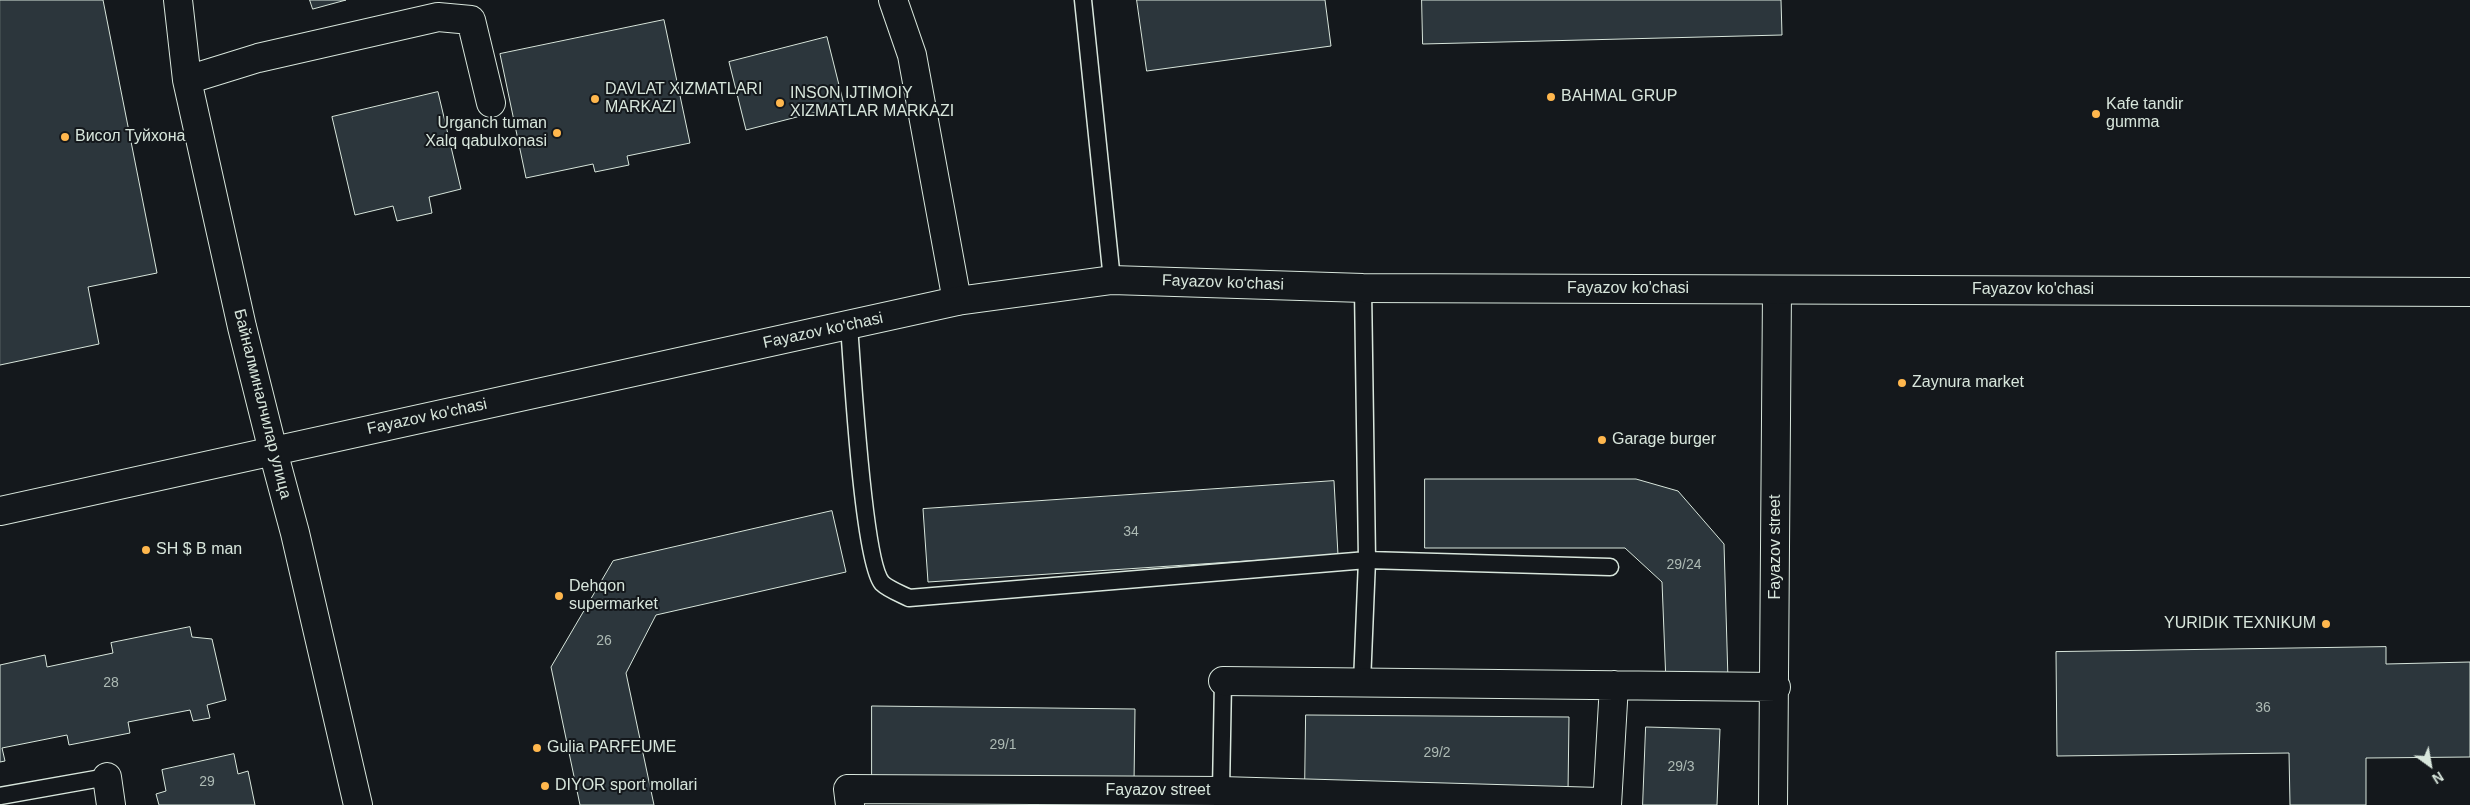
<!DOCTYPE html>
<meta charset="utf-8">
<style>
body{margin:0}
#map{position:relative;width:2470px;height:805px;overflow:hidden;background:#14181c;font-family:Helvetica,sans-serif}
canvas{display:block}
.north{position:absolute;left:2405px;top:740px;width:50px;height:50px;-webkit-text-stroke:4px #14181c;paint-order:stroke;rotate:148deg;font-size:14px;font-weight:700;line-height:20px;text-align:center;color:#d8e6dc}
.north::after{content:'';display:block;margin:auto;width:18px;height:22px;background:#d8e6dc;clip-path:polygon(50% 0,100% 100%,50% 72%,0 100%)}
</style>
<div id="map">
<canvas width="2470" height="805"></canvas>
<div class="north">N</div>
</div>
<script>
const ctx = document.querySelector('canvas').getContext('2d');
ctx.lineJoin = 'round';
function paint(path, color) { ctx.fillStyle = color; ctx.fill(path, 'evenodd'); }
function strokePath(path, color, width, dash) { ctx.strokeStyle = color; ctx.lineWidth = width; ctx.lineCap = dash ? 'butt' : 'round'; ctx.setLineDash(dash || []); ctx.stroke(path); }
function write(font, color, halo, rows, align = 'center') {
  ctx.font = font + ' Helvetica,sans-serif'; ctx.lineWidth = 4; ctx.setLineDash([]); ctx.textBaseline = 'middle'; ctx.strokeStyle = halo; ctx.fillStyle = color; for (const [text, x, y, turn = 0] of rows) {
    ctx.save(); ctx.translate(x, y); ctx.rotate((+turn || 0) * Math.PI / 180); ctx.textAlign = isNaN(turn) ? turn : align; if (halo) ctx.strokeText(text, 0, 0); ctx.fillText(text, 0, 0); ctx.restore();
  }
}
const building = new Path2D(`
 M0,0H103L157,273L88,287L99,344L0,365Z
 M310,0H346L313,9Z
 M1137,0H1325L1331,46L1147,71Z
 M1422,0H1781L1782,35L1423,44Z
 M664,20L690,143L627,156L629,165L595,172L593,164L526,178L500,54Z
 M827,37L844,105L746,130L729,62Z
 M438,92L461,189L429,197L432,213L397,221L393,206L355,215L332,117Z
 M1425,479H1636L1678,491L1724,544L1728,680L1666,683L1662,582L1625,548H1425Z
 M1334,481L1338,555L928,582L923,509Z
 M832,511L846,572L656,615L626,673L654,805H580L551,667L613,561Z
 M190,627L192,637L212,639L226,700L207,705L210,718L193,721L190,710L128,722L130,733L69,745L67,735L2,748L5,761L0,762V665L45,655L47,667L113,653L111,643Z
 M2386,647V664L2470,662V757L2366,758V805H2290L2289,753L2057,756L2056,652Z
 M872,706L1135,709L1134,783L872,781Z
 M1306,715L1569,717L1568,792L1305,789Z
 M1646,727L1720,729L1717,805H1643Z
 M234,754L238,774L248,771L255,805H159L156,794L166,791L162,770Z`);
paint(building, '#2c363c');
strokePath(building, '#d8e6dc', 1);
const service = new Path2D(`
 M1083,0L1112,280
 M849,325C852,365 863,561 882,583C888,589 901,594 909,598L1367,560L1363,288
 M1362,683L1367,560L1610,567
 M1221,791L1223,681
 M0,796L107,777`);
const minor = new Path2D(`
 M178,0L187,80L242,327L273,451
 M893,0L912,55L957,301
 M187,80L258,58L438,17L471,20L491,103
 M1223,681L1776,687
 M107,777L111,805
 M850,805L848,789L1221,791L1600,802L1605,805
 M1607,805L1614,685
 M1773,805L1777,290`);
const tertiary = new Path2D(`
 M273,451L295,533L358,805`);
const secondary = new Path2D(`
 M0,511L957,301L1112,280L1363,288L2470,292`);
strokePath(service, '#d8e6dc', 19);
strokePath(minor, '#d8e6dc', 30);
strokePath(tertiary, '#d8e6dc', 30);
strokePath(secondary, '#d8e6dc', 30);
strokePath(service, '#14181c', 16);
strokePath(minor, '#14181c', 28);
strokePath(tertiary, '#14181c', 28);
strokePath(secondary, '#14181c', 28);
for (const [x, y, r, color] of [
 [1551,97,5,"#ffb74d"],
 [595,99,5,"#ffb74d"],
 [780,103,5,"#ffb74d"],
 [2096,114,5,"#ffb74d"],
 [557,133,5,"#ffb74d"],
 [65,137,5,"#ffb74d"],
 [1902,383,5,"#ffb74d"],
 [1602,440,5,"#ffb74d"],
 [146,550,5,"#ffb74d"],
 [559,596,5,"#ffb74d"],
 [2326,624,5,"#ffb74d"],
 [537,748,5,"#ffb74d"],
 [545,786,5,"#ffb74d"]
]) { const dot = new Path2D(); dot.arc(x, y, r, 0, 2 * Math.PI); ctx.fillStyle = color; ctx.fill(dot); strokePath(dot, '#14181c', 2); }
write('14px', '#adbab4', null, [
 ["34",1131,532],
 ["29/24",1684,565],
 ["26",604,641],
 ["28",111,683],
 ["36",2263,708],
 ["29/1",1003,745],
 ["29/2",1437,753],
 ["29/3",1681,767],
 ["29",207,782]
]);
write('16px', '#d8e6dc', '#14181c', [
 ["DAVLAT XIZMATLARI",605,90],
 ["MARKAZI",605,108],
 ["INSON IJTIMOIY",790,94],
 ["XIZMATLAR MARKAZI",790,112],
 ["BAHMAL GRUP",1561,97],
 ["Kafe tandir",2106,105],
 ["gumma",2106,123],
 ["Urganch tuman",547,124,"right"],
 ["Xalq qabulxonasi",547,142,"right"],
 ["Висол Туйхона",75,137],
 ["Zaynura market",1912,383],
 ["Garage burger",1612,440],
 ["SH $ B man",156,550],
 ["Dehqon",569,587],
 ["supermarket",569,605],
 ["YURIDIK TEXNIKUM",2316,624,"right"],
 ["Gulia PARFEUME",547,748],
 ["DIYOR sport mollari",555,786]
], 'left');
write('16px', '#d8e6dc', '#14181c', [
 ["Fayazov ko'chasi",1223,283,2],
 ["Fayazov ko'chasi",1628,289],
 ["Fayazov ko'chasi",2033,290],
 ["Fayazov ko'chasi",823,331,-12],
 ["Байналминалчилар улица",262,404,76],
 ["Fayazov ko'chasi",427,417,-12],
 ["Fayazov street",1776,547,-90],
 ["Fayazov street",1158,791]
]);
</script>
